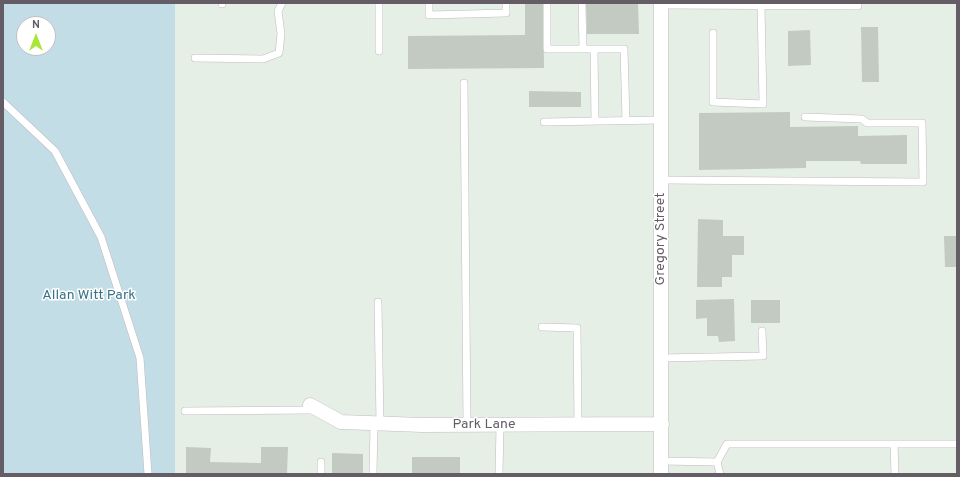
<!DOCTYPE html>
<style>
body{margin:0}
#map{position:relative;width:960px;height:477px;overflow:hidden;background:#e6efe6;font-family:Overpass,sans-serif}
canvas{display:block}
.frame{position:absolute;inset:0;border:4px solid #645d66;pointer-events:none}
.north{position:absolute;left:16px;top:16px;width:40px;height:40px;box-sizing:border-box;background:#fff;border:1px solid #c1bec2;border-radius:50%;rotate:0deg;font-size:11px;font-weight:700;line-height:16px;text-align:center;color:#645d66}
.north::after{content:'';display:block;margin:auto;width:14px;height:18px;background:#aae635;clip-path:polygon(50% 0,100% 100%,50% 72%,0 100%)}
</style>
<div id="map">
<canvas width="960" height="477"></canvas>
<div class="frame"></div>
<div class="north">N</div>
</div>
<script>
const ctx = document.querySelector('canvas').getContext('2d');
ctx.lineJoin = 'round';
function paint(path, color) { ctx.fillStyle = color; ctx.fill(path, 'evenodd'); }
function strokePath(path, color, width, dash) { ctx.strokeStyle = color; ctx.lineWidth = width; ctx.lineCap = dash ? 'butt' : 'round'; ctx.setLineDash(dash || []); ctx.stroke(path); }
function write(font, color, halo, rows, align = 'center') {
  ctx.font = font + ' Overpass,sans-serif'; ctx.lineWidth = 3; ctx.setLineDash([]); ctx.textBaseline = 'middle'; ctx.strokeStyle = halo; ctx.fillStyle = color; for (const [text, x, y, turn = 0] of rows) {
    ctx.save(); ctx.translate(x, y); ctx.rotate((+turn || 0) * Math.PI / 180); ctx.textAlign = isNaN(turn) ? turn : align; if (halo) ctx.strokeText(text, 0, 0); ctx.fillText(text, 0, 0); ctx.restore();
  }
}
paint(new Path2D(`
 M3,3H175V474H3ZM24,24H48V48H24Z`), '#c3dde6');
paint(new Path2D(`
 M525,3H543L544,68L408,69V36L525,35Z
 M586,3H638L639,34H587Z
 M861,27H878L879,82H862Z
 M810,30L811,65L788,66V31Z
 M529,91L581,92V107H529Z
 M790,112V127L858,126V136L907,135V164H861L860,161H806V168L699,170V113Z
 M698,219L723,220V236H744V255H732V277H722V287H697Z
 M944,236H957V267H945Z
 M734,299L735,341L719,342L718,336H707V318L696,319V300Z
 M751,300H780V323H751Z
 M186,447L211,448L210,462L261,463V447H288L287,474H186Z
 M332,453L363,454V474H332Z
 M412,457H460V474H412Z`), '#c3cac2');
const lane = new Path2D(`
 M222,3V4
 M379,3V51
 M429,3V15L506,13V3
 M547,3V49H594L595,121
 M582,3L583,49
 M661,5L858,6
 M713,33V102L763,104L761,5
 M594,49H624L626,121
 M195,58L263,59L279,53L281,34L278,11L282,3
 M464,83L467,425
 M3,102L55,151L101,237L140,358L148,474
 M544,122L661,120
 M661,180L923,182L922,123H867L862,119L805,117
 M378,302L380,424
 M542,327L577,328L578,425
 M661,358L763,356L762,331
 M185,411L315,410
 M894,444L895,474
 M661,461L717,462
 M321,474V462
 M373,474L374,424
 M499,474L500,425
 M720,474L717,462L727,444H957`);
const street = new Path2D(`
 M661,3V474
 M310,405L341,422L422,425L662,424`);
strokePath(lane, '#c1bac1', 8);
strokePath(street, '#c1bac1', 15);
strokePath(lane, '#fff', 7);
strokePath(street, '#fff', 14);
write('14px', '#645d66', '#fff', [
 ["Gregory Street",661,239,-90],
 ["Park Lane",484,425]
]);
write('14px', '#397189', '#fff', [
 ["Allan Witt Park",89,296]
]);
</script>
